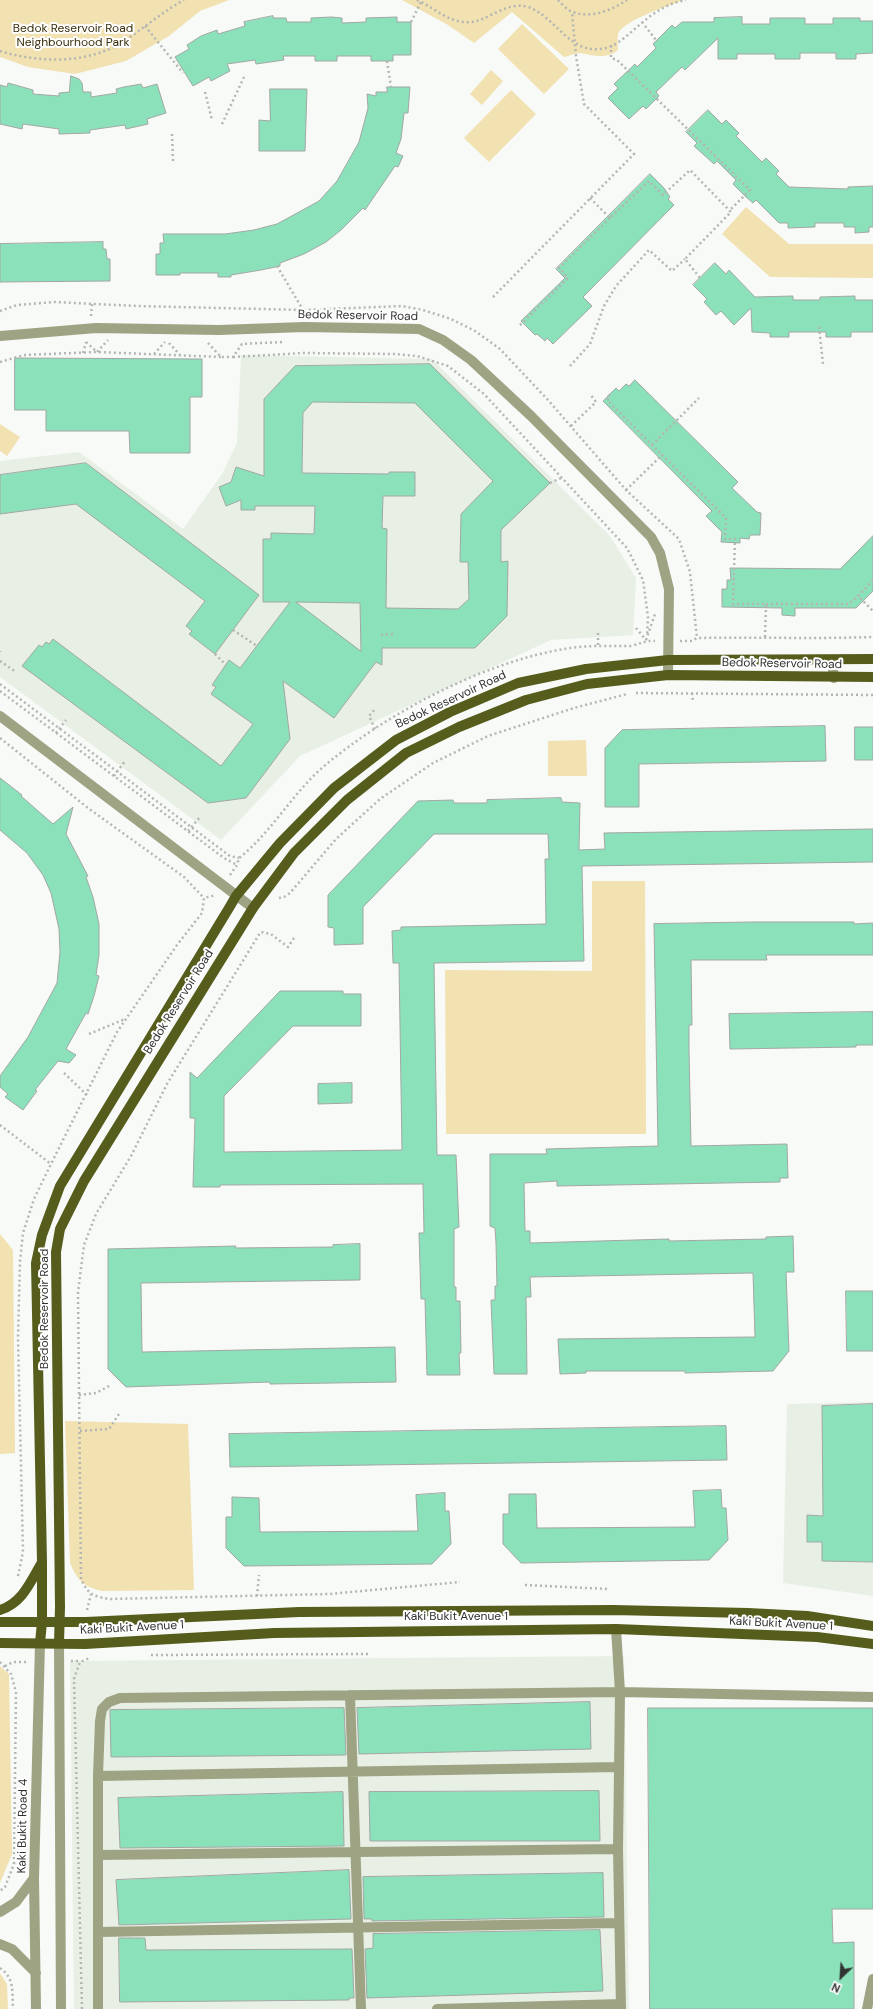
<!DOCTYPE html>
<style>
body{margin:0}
#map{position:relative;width:873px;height:2009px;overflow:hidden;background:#f7faf6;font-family:"DM Sans",sans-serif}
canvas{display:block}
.north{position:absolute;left:821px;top:1957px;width:40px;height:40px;-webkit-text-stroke:3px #fff;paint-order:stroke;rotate:205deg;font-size:11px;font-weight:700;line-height:16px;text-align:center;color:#313331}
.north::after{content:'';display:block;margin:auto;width:14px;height:18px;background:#313331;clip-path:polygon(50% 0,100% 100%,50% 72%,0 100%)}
</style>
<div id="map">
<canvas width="873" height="2009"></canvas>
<div class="north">N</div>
</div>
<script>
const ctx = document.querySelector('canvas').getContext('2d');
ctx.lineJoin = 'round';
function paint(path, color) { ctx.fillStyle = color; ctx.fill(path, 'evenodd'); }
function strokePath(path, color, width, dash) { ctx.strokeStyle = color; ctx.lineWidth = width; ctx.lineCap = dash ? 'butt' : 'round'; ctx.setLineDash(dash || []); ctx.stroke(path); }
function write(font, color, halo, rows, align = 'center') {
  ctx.font = font + ' "DM Sans",sans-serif'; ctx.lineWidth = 4; ctx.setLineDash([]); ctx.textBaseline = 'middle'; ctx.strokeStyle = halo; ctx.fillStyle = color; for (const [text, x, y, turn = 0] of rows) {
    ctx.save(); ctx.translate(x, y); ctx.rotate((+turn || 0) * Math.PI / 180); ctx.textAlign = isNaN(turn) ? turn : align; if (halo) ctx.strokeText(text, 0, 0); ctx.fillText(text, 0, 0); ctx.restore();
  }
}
paint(new Path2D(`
 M241,355L432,359L610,536L636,578L633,635L551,640L300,756L221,840L0,677V461L79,452L183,529L222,474L237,443Z
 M873,1402V1596L783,1583L787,1404Z
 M624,1656L629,2009H74L70,1661Z`), '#e8f0e6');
paint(new Path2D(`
 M0,0H229L200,11L169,36L126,61L75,74L28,67L0,57Z
 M402,0H684C670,5 622,21 618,34C617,39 618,45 618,50C605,60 594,55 580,53C575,53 569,56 564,57L512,12L474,43L448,25Z
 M522,24L569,69L544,94L498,49Z
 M491,70L503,81L482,105L470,94Z
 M511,90L536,114L489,162L464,138Z
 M746,207L789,244H873V278L770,277L722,234Z
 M0,424L20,437L7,456L0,451Z
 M586,740L587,776H548V741Z
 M592,881H645L646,1134H446L445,970L592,971Z
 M0,1234L13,1250L15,1453L0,1454Z
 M65,1421L188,1424L194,1590L102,1591C84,1587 77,1580 70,1563Z
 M0,1666L9,1674L12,1854L0,1883Z
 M0,1973L7,1984L8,2009H0Z`), '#f2e1b1');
const building = new Path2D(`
 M273,16V18H286L287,22H311V18L331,17L342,18V23L366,22V18L397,17V22H411V55H393V61H371V56H337V61H315V56H283L284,60L256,64L255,60L227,64L230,71L211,81L209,77L193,86L175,57L189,49L187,45L201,36L217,30L218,34L245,26L244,22Z
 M742,17V24H770V18H805V24H833V18H860V21H873V53L856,54V59H836V53H800V59H775V54H737V59H718V38L685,70L682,67L656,92L659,96L646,109L643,106L629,119L608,98L618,88L614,84L635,64L637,67L656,48L653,44L672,25L675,28L682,22H714V18Z
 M71,76L79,79L82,83L83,92H91V97L117,93L116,89L124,87L141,84L143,88L157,84L166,113L147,119L148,124L126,129L125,125L90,130V133L59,134V129L23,124L22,129L0,124V85L7,87L8,83L33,90V94L59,96V93L69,92Z
 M387,87H410L408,113H404L401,139L396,153L403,156L398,167L395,166L365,210L363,208L341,230L326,242L304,254L280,263V266L261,270L231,275V277H218V273H180V275H156V254H160V243H164L163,234H225L254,230L277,224L319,201L337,181L359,142L368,108L367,94L376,96V92H387Z
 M270,89H307L305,151H259V120L270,121Z
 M708,110L722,124L726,120L739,133L736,136L762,162L766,158L779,171L776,174L789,187L848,189V187L873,186V227H869V232L855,233V227H844V223H815V227L788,228V223H779L756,200L753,203L745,196L733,184L736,180L717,161L714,164L694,146L697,143L686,132Z
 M650,174L664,188L670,197L668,199L674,205L583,297L592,306L553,344L547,338L545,341L537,334L535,335L521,321L565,278L556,269Z
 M103,242V249H106L107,259H110V281L0,282V244Z
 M715,263L726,274L729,270L755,297L793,296V300H820V297L855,296V300H873V332H851V337H826V332H789V337H770V333L752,332L751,308L734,325L721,311L716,315L704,302L707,299L693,285Z
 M15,358L202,359V397H190V453H130L129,431H46V410H15Z
 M430,364L550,483L501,530V562L508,561L507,616L475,648H382V665L376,662L334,718L283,681L290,739L246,798L208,803L22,666L39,645L42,647L46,642L49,644L53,639L221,766L253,724L211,694L216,687L212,685L229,660L240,668L290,602H263V539H271V533L314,534L315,506H255V510H241V500L226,506L219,487L231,482L236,467L264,476V399L295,366ZM313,402L415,403L493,481L461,514L460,562H468L469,599L458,609L386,608L387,529L382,528L383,496H415V472H389V474L302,473L303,413ZM296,602L360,603L361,651Z
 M635,380L738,482L732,488L757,512L761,513L760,535H750L749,539L740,538V543L721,542L722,532L706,516L712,511L603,401L616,388L619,391L626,384L629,386Z
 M86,463L259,595L215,654L189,634L192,631L186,626L205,601L76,504L0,514V475Z
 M873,536V591L856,608H795V616L782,615V608L722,607V589H727V580H731L730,568L840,569Z
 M825,726L826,761L639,764V807H605V748L622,730Z
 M855,727H873V760H855Z
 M0,778L22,795L21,796L53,824L73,807L66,834L88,876L86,877L93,897L99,924V955L96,975L99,976L94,996L88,1014L86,1013L66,1049L76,1055L69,1063L58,1061L35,1090L37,1091L23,1110L5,1097L8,1094L0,1087V1076L28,1037L57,983L60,952L59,929L51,893L43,875L27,853L0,830Z
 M561,798L562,802L580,803L579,850L605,849L604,833L873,829V862L582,866L584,961L434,963L437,1155H456L459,1227L454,1229V1287H456V1301H460L461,1353H459L460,1375H427L425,1299H421L419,1233H424L423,1184L220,1185V1187H193L195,1118H190V1072L197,1078L280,991H343V994H361V1026H293L224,1096V1152L402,1150L399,963H393L392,931L401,930V927L546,924L545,859H549L548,834H434L363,907V944L334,945V928L328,927V895L418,801L453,800L454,803H487V800Z
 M751,922H854V924L873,923V955H766L767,960H691L692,1025H689V1050L691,1146L787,1144L788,1178H780V1182L557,1186V1181L524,1183L525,1231H530V1243L669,1239V1241L766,1239V1237L793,1236L794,1272H786L789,1351L773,1371L685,1373V1371H586V1373L560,1374L558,1339L755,1337L753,1273L530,1277L531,1297H526L527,1374H494L491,1300H495V1286H497L496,1243L495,1228L490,1226V1154H547L546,1149L658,1146L654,924Z
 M873,1012V1045H856V1047L730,1049L729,1014Z
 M352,1083V1103L318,1104V1084Z
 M360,1244V1280L141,1283L142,1352L395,1347L396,1382L270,1384V1382L126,1387L108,1369V1249L236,1246L235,1248L333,1247V1245Z
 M846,1291H873V1351H847Z
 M873,1404V1562L822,1561V1542H807V1515L823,1516L822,1406Z
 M726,1426L727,1460L230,1467L229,1434Z
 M721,1490L722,1508H726L728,1540L709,1560L521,1563L503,1544V1514H509V1494H536L537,1528L695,1527L693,1491Z
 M445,1493V1511H449L451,1544L432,1564L244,1566L226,1548V1517H232V1497L259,1498L260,1532L418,1531L416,1495Z
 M590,1702L591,1749L359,1754L357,1708Z
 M344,1708L346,1755L111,1757L110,1710Z
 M648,1708H873V1909H832L833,1943L854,1942V2009H650Z
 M599,1791L600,1841H370L369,1792Z
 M343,1792L344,1846L120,1848L118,1798Z
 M349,1870L351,1919L119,1925L116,1880Z
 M603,1873L604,1917L372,1921V1919H364L363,1877Z
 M600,1930L603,1991L367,1998L365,1949L373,1948V1934Z
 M119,1938H145L146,1950L352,1949L354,1998H349V2000L120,2002Z`);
paint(building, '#8be1b9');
strokePath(building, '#a3a7a5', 1);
strokePath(new Path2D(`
 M417,0C433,7 447,21 464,22C486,25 504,0 528,7C557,17 570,57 606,48C621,44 631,31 643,22C656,11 669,3 686,0
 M558,0C562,4 568,11 573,12C591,19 612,10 627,0
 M411,22L422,0
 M642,22L656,40
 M145,26L183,73
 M611,45V58L617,60L750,190L730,210
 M0,51C39,63 86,64 121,43C143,29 162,12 184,0
 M387,61L391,87
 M205,92L212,120
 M222,124L244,77
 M172,134L173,161
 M590,198L610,218L649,181L663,195L690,170L731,212L685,259L700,278
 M277,266L303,310
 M493,297L634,154L584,104L576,56L572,12
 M0,311L17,305L55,302L137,306L303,310L402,306L423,310L451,319L475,331L500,349L548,400L626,490L679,539L690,572L697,638
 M91,316L92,304
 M520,325L568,278L559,268L610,218
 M819,327L823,364
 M86,342L97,352L108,340
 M169,343L180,355
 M208,343L221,357H233L242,344L283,342
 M83,353L86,342
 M154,354L165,342
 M233,357L304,353L394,354L417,356L448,366L484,394L627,548L643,580L648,617L647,636
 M0,362L24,355L97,352L222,357
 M570,366L590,344L604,306L616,286L649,250L672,271L685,259
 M608,395L610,397L607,400L662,455
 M571,426L596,402L590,394
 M652,445L699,398
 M550,483L561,478
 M626,490L662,455L726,518L725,539H735L733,604H766L765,637
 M873,580L858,596L873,611
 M766,604H849L858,596
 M636,628L646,640
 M233,630L257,646
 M598,633V647
 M381,635L393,634
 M646,640L655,614
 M680,641H692L697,638C756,637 814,639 873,637
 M0,652V651
 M215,654L226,665
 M0,661L16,672
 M0,684L230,856L239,858
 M0,691L224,858L237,865
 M636,693L873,695
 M692,693L693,702
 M375,729L369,716L376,708
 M56,733L66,720
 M0,738L88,808L184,877L204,898
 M114,776L125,761
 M188,831L201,816
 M230,875L237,865L239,858C270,834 293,793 323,767C387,713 482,663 564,649C586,645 609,646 631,646C640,644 646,640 655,641
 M279,898L284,897L290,893L336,839L380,799L433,763L488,736L574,708L627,694
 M294,938L288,947L271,934L261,932L260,933L167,1084L131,1156L96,1214L84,1245L78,1292L81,1579C88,1594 92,1596 109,1599L329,1594L460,1582
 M89,1034L125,1019
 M64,1073L87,1095
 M0,1125L51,1164
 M79,1395L96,1393L109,1386
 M80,1431L109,1429L119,1414
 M18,1576L23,1552L18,1338L20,1261L23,1233L34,1199L51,1164L117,1032L177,945L202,913L204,898L216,895
 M525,1585L608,1589
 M257,1596L259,1575
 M87,1610L91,1594
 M151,1655L369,1654
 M71,1661H81
 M0,1662L11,1674L16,1692L14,1864L5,1887L0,1891
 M5,1666L13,1662H28
 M0,1968C15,1978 12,1993 13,2009
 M82,2009L74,1679L80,1662L90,1658`), '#b3b6b3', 2.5, [2, 3]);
strokePath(new Path2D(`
 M0,336L96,328L219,330L304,327L419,329L443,340L471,360L531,416L651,537L660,553L669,589L668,675
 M832,660L834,678
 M0,716L253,908
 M616,1629L620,1692L618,1849L621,2009
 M59,1643L61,2009
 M350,1695L361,2009
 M98,1776L619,1767
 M98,1855L618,1849
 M0,1912L16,1902L34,1878
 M98,1932L619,1923
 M0,1944L12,1949L36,1973
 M36,2009L34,1878L40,1643
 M98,2009V1776L100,1721L102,1709L109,1702L120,1698L620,1692L873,1697
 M437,2009L621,2004
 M867,2009L873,1979`), '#9ea383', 10);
strokePath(new Path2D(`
 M0,1610C22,1603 30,1583 41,1564
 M0,1622H86L299,1612L613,1610L748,1613L807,1616L873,1626
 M0,1643L85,1644L274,1633L616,1629L817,1637L873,1644
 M40,1643L42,1622V1562L36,1263L42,1235L60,1186L229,908L236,896L280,843L334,788L396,740L450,712L518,683L586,669L668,660L873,659
 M59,1643L60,1607L56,1252L60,1229L84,1181L253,908L294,853L347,800L406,753L459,727L526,700L587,684L668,675L873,677`), '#565d1c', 10);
write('12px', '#392d0a', '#fff', [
 ["Bedok Reservoir Road",73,29],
 ["Neighbourhood Park",73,43]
]);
write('12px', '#313331', '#fff', [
 ["Bedok Reservoir Road",358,316,1],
 ["Bedok Reservoir Road",782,664,1],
 ["Bedok Reservoir Road",451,700,-25],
 ["Bedok Reservoir Road",179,1002,-58],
 ["Bedok Reservoir Road",45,1309,-90],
 ["Kaki Bukit Avenue 1",456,1617],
 ["Kaki Bukit Avenue 1",781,1624,3],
 ["Kaki Bukit Avenue 1",132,1628,-3],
 ["Kaki Bukit Road 4",23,1826,-89]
]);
</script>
